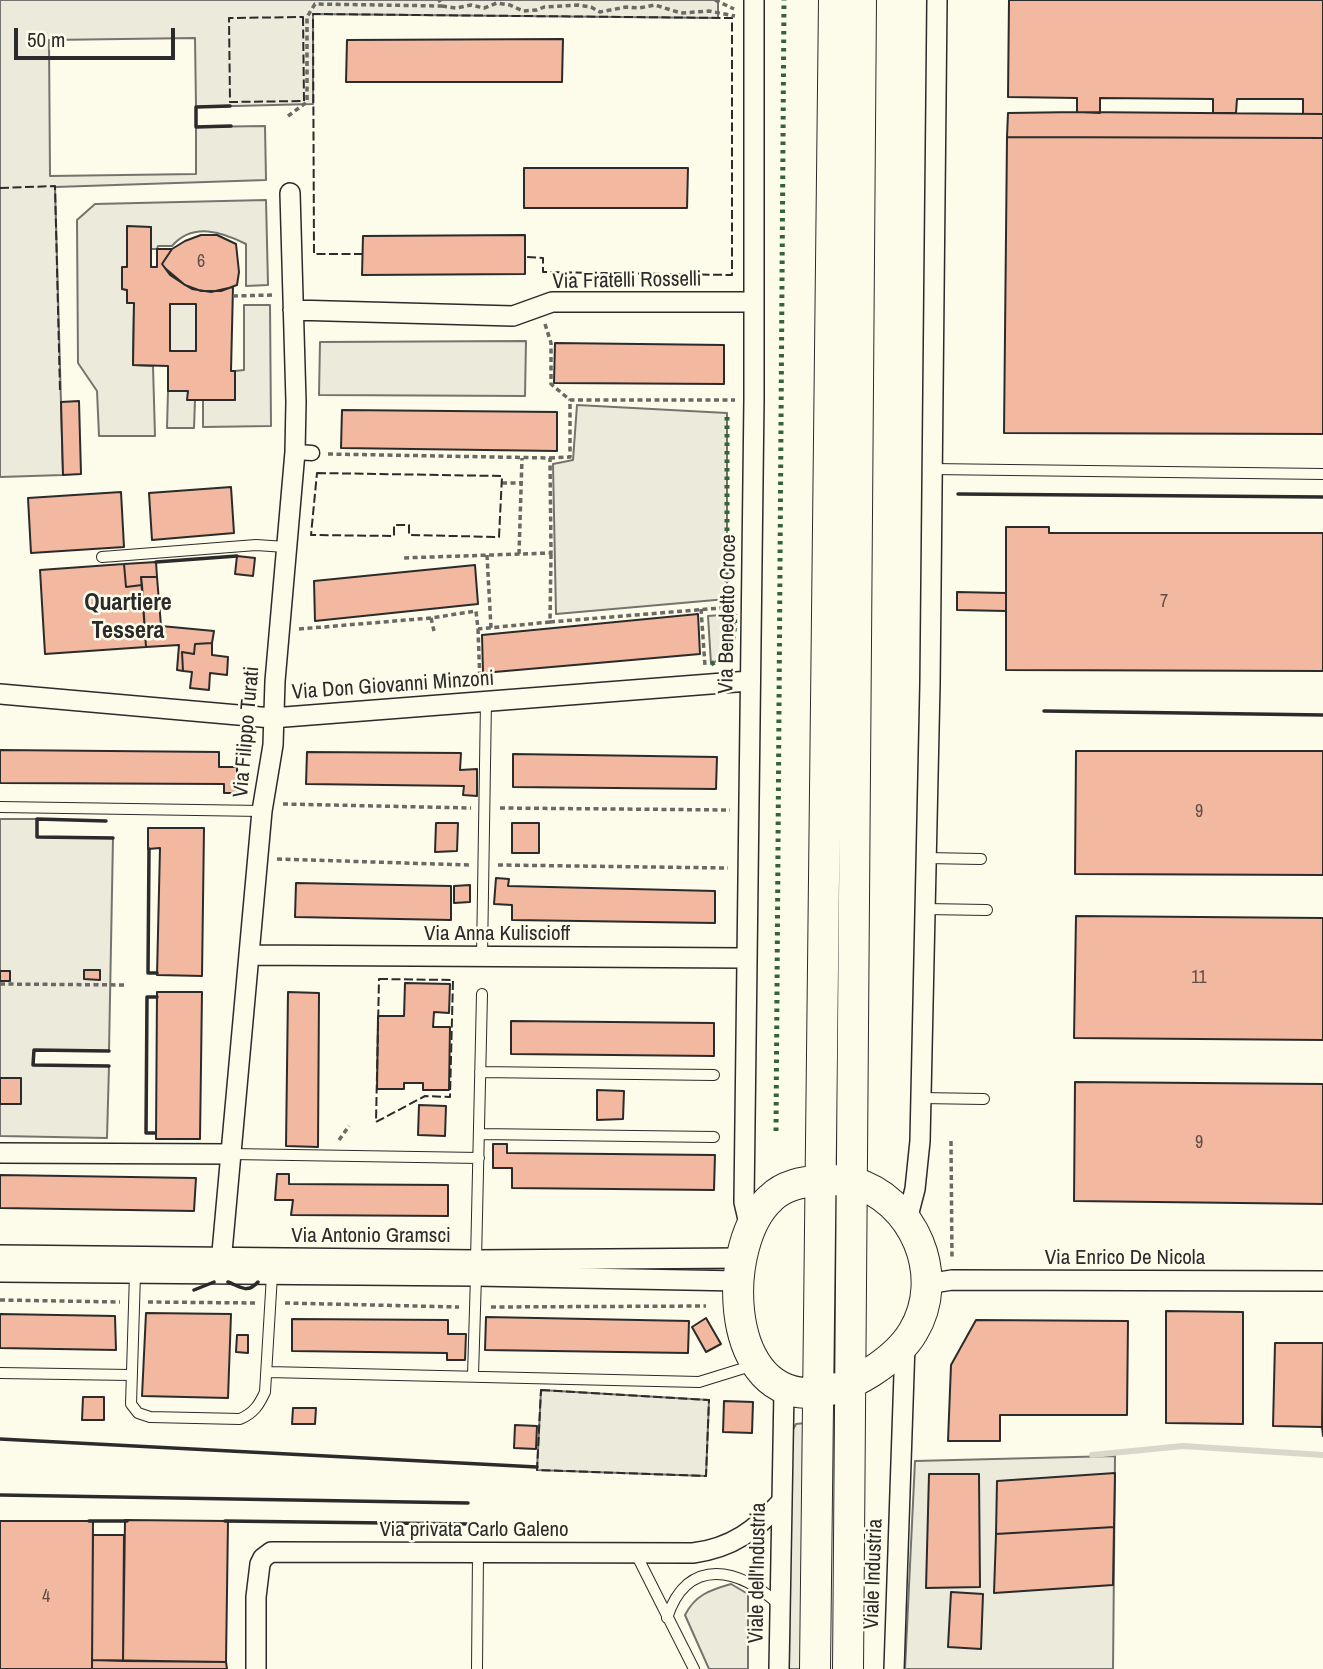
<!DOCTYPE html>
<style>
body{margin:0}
#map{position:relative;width:1323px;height:1669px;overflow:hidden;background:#fdfbea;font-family:"Archivo Narrow",sans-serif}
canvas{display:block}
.scale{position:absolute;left:14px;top:28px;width:161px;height:32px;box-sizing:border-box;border:4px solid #2b2b2b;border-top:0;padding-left:9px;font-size:21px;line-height:24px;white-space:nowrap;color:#2b2b2b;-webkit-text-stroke:5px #fdfbea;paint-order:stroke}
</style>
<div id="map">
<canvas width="1323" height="1669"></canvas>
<div class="scale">50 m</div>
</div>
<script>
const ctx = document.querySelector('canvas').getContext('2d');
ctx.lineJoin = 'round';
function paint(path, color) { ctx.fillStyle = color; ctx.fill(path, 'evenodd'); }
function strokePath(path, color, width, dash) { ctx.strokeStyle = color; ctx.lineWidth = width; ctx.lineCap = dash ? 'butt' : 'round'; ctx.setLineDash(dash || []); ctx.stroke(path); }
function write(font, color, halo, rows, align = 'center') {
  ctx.font = font + ' "Archivo Narrow",sans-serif'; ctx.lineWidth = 5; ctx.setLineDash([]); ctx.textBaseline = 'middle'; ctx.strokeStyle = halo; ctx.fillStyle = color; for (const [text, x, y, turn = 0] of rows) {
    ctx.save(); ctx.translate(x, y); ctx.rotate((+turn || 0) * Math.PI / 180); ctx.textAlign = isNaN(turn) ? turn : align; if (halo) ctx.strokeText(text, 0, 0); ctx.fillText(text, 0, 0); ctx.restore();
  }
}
const green = new Path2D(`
 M0,0H718V18L313,14V104L196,107L195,38L49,40L50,176L196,174V127L265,126L266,180L55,187L63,475L0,477Z
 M266,200L268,285L246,286V244C222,232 193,222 172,246H158L157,249H151V227H127V267L122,268V289L127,290V303H134L133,365L153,366L155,436H99L97,391L78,363L77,220L95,204Z
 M170,304H196V351H170Z
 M244,305H270L271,426L203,427V400H235V371L244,370Z
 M526,341L525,396L319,395L320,342Z
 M168,391H188V400H195L194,428H167Z
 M577,405L727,413V599L556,614L553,464L573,460Z
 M735,614C734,638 735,653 711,664L708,616Z
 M0,819H37V837L113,838L109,1051L34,1050V1065L109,1066L107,1138L0,1136Z
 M541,1390L709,1400L706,1476L537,1470Z
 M805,1423L809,1669H789L791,1433L796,1424Z
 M1115,1456L1113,1669H905L915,1461Z
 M731,1584L748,1594V1669H709L685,1615C695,1595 710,1590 731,1584Z`);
paint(green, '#ecebdb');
strokePath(green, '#74746e', 2);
strokePath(new Path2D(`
 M1092,1455L1183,1446L1323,1455`), '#d8d7c9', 6);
const building = new Path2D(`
 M1009,0H1323V114H1303V99H1237L1236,113H1213V99L1100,98V113L1077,112V98L1008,97Z
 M563,39L562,82H346L347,40Z
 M1077,112L1323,114V138L1007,137L1008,113Z
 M1007,137L1323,138V434L1004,433Z
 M524,168H688L687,208H524Z
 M127,226L151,227V267H157V249H172L162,264L170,275L185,285L192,289L211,292L233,287L231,371H235V400H187L188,391H168V366L133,365L134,303H127V290L122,289V267H127ZM170,304H196V351H170Z
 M201,235H217L236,244L239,272L237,285L221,291H201L185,285L166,269L162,264L172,249L185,241Z
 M525,235V274L362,275L363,236Z
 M555,343L724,345V384L554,383Z
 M79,401L81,474L63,475L61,402Z
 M342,410L557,412V451L341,448Z
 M231,487L234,533L152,540L149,493Z
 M121,492L124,547L31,553L28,498Z
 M1006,527H1049V533H1323V671L1006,670Z
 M237,556L255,558L253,576L235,574Z
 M156,562L157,577H141L142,585L126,587L124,564Z
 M124,564L126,587L142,585L146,647L45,654L40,570Z
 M475,565L478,604L315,621L314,581Z
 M141,577H157L161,626L214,631L212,643L195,644L194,654L182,652L183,671L177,670L179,645L146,647Z
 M957,592L1006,593V611L957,610Z
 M698,614L700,654L483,673L482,635Z
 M212,643V655L228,657L227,675L210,673L209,690L190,688L192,672L183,671L182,652L194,654L195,644Z
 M0,750L219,752V767H237V793H224V784L0,783Z
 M1076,751H1323V875L1075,874Z
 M307,752L461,753L460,770L477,769V796L463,795L464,786L306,784Z
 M513,754L717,757L716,789L513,787Z
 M436,823H458L457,851L435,852Z
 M512,823H539V853H512Z
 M148,828H204L202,976L157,975L160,848L148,849Z
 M496,878L509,879L508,886L715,891V923L512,920V905L494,904Z
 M296,883L451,886V920L295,917Z
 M470,885V902L454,903V886Z
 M1076,916L1323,918V1040L1074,1038Z
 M84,970H100V980L84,979Z
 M0,971H10V981H0Z
 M405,983L450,984L449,1013L434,1012L433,1027H450L449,1090H423V1083H404V1089H377L378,1016H404Z
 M157,992H202L200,1139H156Z
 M288,992L319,993L318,1147L286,1146Z
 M511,1021L714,1023V1056L511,1054Z
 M0,1078H21V1104H0Z
 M1075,1082L1323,1084V1204L1074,1201Z
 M597,1090L624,1091L623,1119L597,1120Z
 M419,1105L446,1106L445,1136L418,1135Z
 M493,1144H507V1153L715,1155L714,1190L512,1188V1168H493Z
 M277,1174H289V1184L448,1185V1216L291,1215L293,1200H275Z
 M0,1175L196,1178L194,1211L0,1208Z
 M1166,1311L1243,1312V1424L1166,1423Z
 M146,1313L231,1314L228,1398L142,1396Z
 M0,1314L115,1316L116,1350L0,1348Z
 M486,1317L689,1321L688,1353L485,1350Z
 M706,1318L721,1344L706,1352L692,1327Z
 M292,1319L448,1320V1334H466L465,1360H447V1353L292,1351Z
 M976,1320L1128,1321L1127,1415H1000V1441H948L951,1365Z
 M237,1335H248V1353L236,1352Z
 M1275,1343H1323L1322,1427L1273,1426Z
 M1323,1351V1436L1322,1427Z
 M83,1397H104V1420H82Z
 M724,1401L753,1402L752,1433L723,1432Z
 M293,1408H316L315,1424H292Z
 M515,1425L537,1426L536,1449L514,1448Z
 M1115,1473L1114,1527L996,1534L997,1481Z
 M929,1474H979L980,1587L926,1588Z
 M125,1520L228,1521L226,1662L123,1661Z
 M0,1521H93L92,1669H0Z
 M1114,1527L1113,1585L994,1593L996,1534Z
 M93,1535H124L123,1661L92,1660Z
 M951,1592L983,1594L981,1649L948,1647Z
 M92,1660L226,1662L227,1669H92Z`);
paint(building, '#f2b8a0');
strokePath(building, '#2b2b2b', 2);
const service = new Path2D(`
 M932,469L1323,474
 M102,557L256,545L286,547
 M0,807L262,811
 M925,858L981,859
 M925,909L987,910
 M482,956L486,701
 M480,1072L714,1075
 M921,1098L984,1099
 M479,1134L714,1137
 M231,1154L479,1158
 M476,1260L482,994
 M135,1274L131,1404L138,1413L150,1417L240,1419C254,1413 259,1405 265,1392L272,1275
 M268,1372L699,1382L754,1365
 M0,1373L130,1375
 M473,1375L476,1276
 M635,1552L694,1669
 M667,1618C687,1555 741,1568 779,1605
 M477,1669L478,1554`);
const pedestrian = new Path2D(`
 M295,452L312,453`);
const minor = new Path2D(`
 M293,310L513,316L552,302H754
 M0,694L272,718L749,681
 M249,955L745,958
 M0,1153L231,1154
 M907,1220L915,1189L920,1141L930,684L937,0
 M750,1228L744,1202L754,399V0
 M0,1255L476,1260L741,1258
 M0,1272L476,1276L739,1281
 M220,1274L262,811L273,745L275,681L295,452L296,402L290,193
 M927,1284L952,1280L1323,1281
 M256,1669V1597L260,1564L263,1558L271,1552L693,1553C732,1548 756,1530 782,1501
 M779,1669L784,1390
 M894,1669L905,1344`);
const primary = new Path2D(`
 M820,1180C830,1180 842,1179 852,1182C914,1199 947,1276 913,1332C903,1349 888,1361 871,1372C852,1384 831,1393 807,1393C723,1391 722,1242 771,1198C784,1185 803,1182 820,1180Z
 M815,1669L834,0
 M848,1669L861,0`);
strokePath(service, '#2b2b2b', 12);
strokePath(pedestrian, '#2b2b2b', 17);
strokePath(minor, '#2b2b2b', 22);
strokePath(primary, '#2b2b2b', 32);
strokePath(new Path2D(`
 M715,0L734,9
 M442,6L456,8L471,5L484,8L497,3L510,5L523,11L537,10L544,7L578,5L591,7L600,12L626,7L639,8L655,5L681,13L709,11L735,16
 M288,116L307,102V17L315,4L442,6L439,0
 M233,296L273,295
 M545,324L551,343V384L570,400
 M328,454L550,458L551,553L401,558
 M550,458L570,457V400H735
 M502,483H521
 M519,554L522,458
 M487,555L491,628
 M701,609L705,666
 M431,618L434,631
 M550,622L733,607
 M299,629L431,618L476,611L478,629L550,622L551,553
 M478,629L480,683
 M283,804L471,808
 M500,808L730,810
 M277,859L469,865
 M498,865L728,868
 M0,984L127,985
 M339,1140L349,1126
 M951,1141L952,1260
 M0,1300L120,1302
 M148,1302L256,1303
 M285,1303L459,1307
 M491,1307L706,1306`), '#6a6964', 3.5, [5, 3.5]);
strokePath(service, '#fdfbea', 10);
strokePath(pedestrian, '#fdfbea', 14);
strokePath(minor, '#fdfbea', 19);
strokePath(primary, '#fdfbea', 30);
strokePath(new Path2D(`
 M727,599V413
 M711,664C735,653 734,638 735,614
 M776,1131L784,0`), '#34623c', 5, [3.5, 5]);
strokePath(new Path2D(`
 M303,17L304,101L230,102L229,18Z
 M0,188L55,186L60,391
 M363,254H314L313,14L732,18V275L543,272V258L525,257
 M317,473L502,476L499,537L409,535V525H394V536L311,535Z
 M379,979L453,980L450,1097L425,1096L376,1122Z
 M541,1390L709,1400L706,1476L537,1470Z`), '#2b2b2b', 2, [9, 3.5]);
strokePath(new Path2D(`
 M230,106L196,107V127L231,126
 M958,494L1323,497
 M156,562L237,556
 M1044,711L1323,715
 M106,821L37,819V837L113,838
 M149,849L148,973H157
 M109,1066L33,1065L34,1050L109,1051
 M155,1133H146L147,997H157
 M228,1282C241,1287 247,1294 258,1282
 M194,1290L214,1282
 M0,1439L537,1467
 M0,1495L468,1503
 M89,1521H127
 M225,1521L467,1524`), '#2b2b2b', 3.5);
write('18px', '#5d4e48', null, [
 ["6",201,262],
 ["7",1164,602],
 ["9",1199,812],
 ["11",1199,978],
 ["9",1199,1143],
 ["4",46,1597]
]);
write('21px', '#2b2b2b', '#fdfbea', [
 ["Via Fratelli Rosselli",627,281,-1],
 ["Via Benedetto Croce",728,614,-89],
 ["Via Don Giovanni Minzoni",393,686,-4],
 ["Via Filippo Turati",247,732,-85],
 ["Via Anna Kuliscioff",497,934],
 ["Via Antonio Gramsci",371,1236],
 ["Via Enrico De Nicola",1125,1258],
 ["Via privata Carlo Galeno",474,1530],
 ["Viale dell'Industria",758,1573,-89],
 ["Viale Industria",874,1574,-88]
]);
write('bold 24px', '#2b2b2b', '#fdfbea', [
 ["Quartiere",128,604],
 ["Tessera",128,632]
]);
</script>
